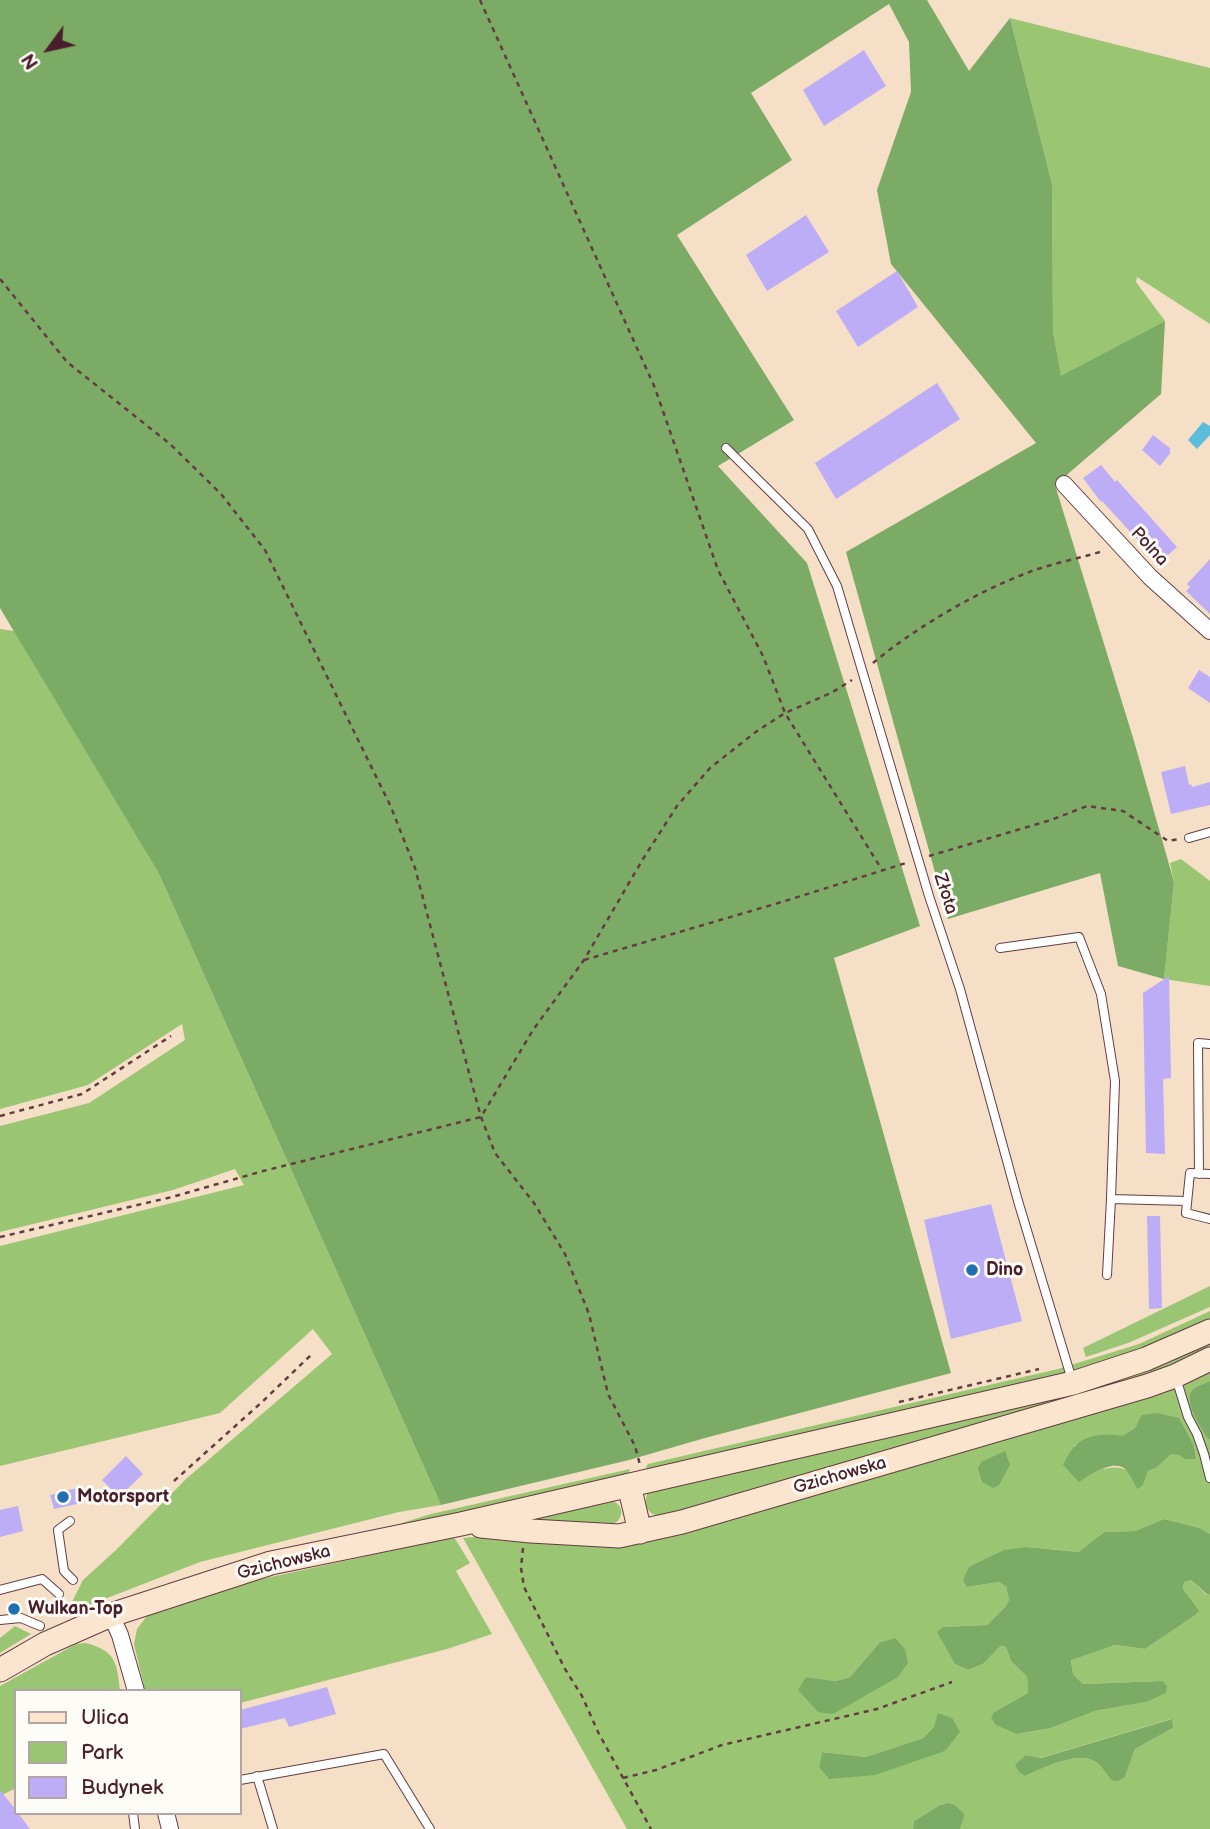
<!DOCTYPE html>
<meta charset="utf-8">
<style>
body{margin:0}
#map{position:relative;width:1210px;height:1829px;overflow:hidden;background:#f5dfc6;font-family:"Balsamiq Sans",sans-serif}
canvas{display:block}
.legend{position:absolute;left:14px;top:1689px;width:228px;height:126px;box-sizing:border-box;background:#fdfcf7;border:2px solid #b5a4a5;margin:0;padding:9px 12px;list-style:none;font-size:21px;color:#4a1f2b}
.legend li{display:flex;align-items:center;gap:14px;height:35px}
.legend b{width:35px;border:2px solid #b5a4a5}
.north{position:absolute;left:14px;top:14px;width:70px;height:70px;-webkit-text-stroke:5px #fdfcf7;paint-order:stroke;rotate:237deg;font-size:19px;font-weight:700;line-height:28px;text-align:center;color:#4a1f2b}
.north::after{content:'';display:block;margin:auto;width:24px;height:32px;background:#4a1f2b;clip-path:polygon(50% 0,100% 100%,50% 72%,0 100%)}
</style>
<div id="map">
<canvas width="1210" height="1829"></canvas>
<ul class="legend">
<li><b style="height:9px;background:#fbe5cf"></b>Ulica</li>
<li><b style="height:19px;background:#9ac673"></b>Park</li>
<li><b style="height:19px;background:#bcadf6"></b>Budynek</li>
</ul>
<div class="north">N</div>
</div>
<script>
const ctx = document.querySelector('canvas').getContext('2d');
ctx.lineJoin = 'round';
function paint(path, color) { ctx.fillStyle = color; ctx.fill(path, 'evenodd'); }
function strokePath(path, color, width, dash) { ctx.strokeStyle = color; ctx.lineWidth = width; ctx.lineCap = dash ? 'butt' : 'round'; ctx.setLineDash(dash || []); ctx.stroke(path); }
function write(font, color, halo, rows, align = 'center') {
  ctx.font = font + ' "Balsamiq Sans",sans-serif'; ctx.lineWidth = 6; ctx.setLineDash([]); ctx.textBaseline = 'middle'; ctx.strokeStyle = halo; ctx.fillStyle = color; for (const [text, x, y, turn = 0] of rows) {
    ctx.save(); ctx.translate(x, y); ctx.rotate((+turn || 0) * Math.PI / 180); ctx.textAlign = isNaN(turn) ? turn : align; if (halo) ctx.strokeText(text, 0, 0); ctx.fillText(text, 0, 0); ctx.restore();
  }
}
paint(new Path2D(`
 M1010,18L1210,68V324L1137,277L1136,282L1165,321L1061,377L1053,331L1052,184Z
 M0,629L14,631L159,874L441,1505L399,1512L200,1562L66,1614L83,1580L116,1550L186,1479L332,1354L313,1329L220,1413L0,1466V1246L244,1185L235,1169L173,1190L0,1232V1126L89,1103L185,1040L182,1024L88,1085L0,1109Z
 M1181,859L1210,881V986L1164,979L1174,882L1170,863Z
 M1210,1286V1307L1128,1343L1086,1357L1083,1348Z
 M1210,1311V1322L1094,1368L647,1470L646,1467L648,1464L1058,1369L1139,1344Z
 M1210,1341V1349L1152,1374L661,1516C653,1516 648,1512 645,1504L647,1493L651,1490Z
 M1210,1369V1381L1196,1387L1208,1439H1210V1534L1200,1528L1164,1519L1135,1531L1104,1532L1080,1552L1027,1547L967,1587L999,1582L1006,1585L1009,1600L1005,1607L987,1625L943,1627L938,1632L955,1664L968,1670L983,1664L999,1646L1006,1647L1011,1661L1027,1677L1028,1693L994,1712L1017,1734L1051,1728L1095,1711L1146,1702L1162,1681L1083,1684L1073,1674L1071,1659L1115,1645L1145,1649L1194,1616L1198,1611L1183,1589L1184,1582L1191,1580L1207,1595L1210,1594V1829H960L965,1815L948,1803L940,1805L914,1821L913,1829H627L463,1538C511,1533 561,1541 610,1545ZM1135,1428L1196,1459L1171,1453L1156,1468L1148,1471L1143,1484C1123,1467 1124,1465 1097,1470L1074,1446C1090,1436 1104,1433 1123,1437ZM879,1643L833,1714L806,1677L836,1681L850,1677ZM1171,1719L1173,1728L1135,1749L1125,1777L1111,1780C1107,1775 1102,1766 1096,1762C1079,1750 1043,1768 1025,1776L1026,1755L1040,1758ZM934,1727L945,1751L819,1767L822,1752L866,1757L923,1738Z
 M630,1469L628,1475L396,1529L402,1523L431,1514Z
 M608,1500C624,1502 626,1518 612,1525L548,1521L538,1518Z
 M454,1537L470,1563L456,1571L492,1634L447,1649L240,1703V1691H145L134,1644L137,1629L150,1612L216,1589Z
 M15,1626L31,1634L0,1653V1638Z
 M86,1643C116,1651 117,1663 120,1691H16V1788L0,1796V1686L76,1644Z`), '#9ac673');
paint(new Path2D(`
 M0,0H927L969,71L1010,18L1052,184L1053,331L1061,376L1165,321L1161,394L1055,485L1134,741L1174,882L1164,979L1118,966L1100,873L948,919L846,552L1036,443L891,264L877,190L911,92L909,42L889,4L751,93L792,160L677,235L794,420L718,466L807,563L920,926L834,958L951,1373L705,1438L629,1460L441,1505L159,874L0,608Z
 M1210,1381V1439H1208C1202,1429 1185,1404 1191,1392C1194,1386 1204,1384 1210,1381Z
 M1157,1413L1179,1418L1193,1444L1196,1459H1185L1179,1455L1171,1454L1156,1468L1148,1471L1143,1485L1137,1489C1134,1483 1130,1474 1125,1469C1114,1459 1089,1475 1079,1482L1063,1465C1066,1459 1070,1451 1075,1446C1087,1434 1107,1433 1123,1436L1135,1428L1142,1415Z
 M1005,1451L1010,1465L999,1485L993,1488L982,1482L978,1468L981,1462Z
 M1164,1519L1200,1528L1210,1534V1594L1208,1595L1191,1580L1184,1582L1183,1589L1199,1611L1194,1616L1145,1649L1115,1645L1071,1660L1073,1674L1083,1684L1162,1681L1167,1686L1166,1693L1146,1702L1095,1711L1051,1728L1017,1734L996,1725L991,1718L994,1712L1028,1693L1027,1677L1011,1661L1006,1647L1000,1646L983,1664L968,1670L955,1664L937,1632L943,1627L987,1625L1005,1607L1009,1600L1006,1586L999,1582L967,1587L963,1580L969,1567L1004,1550L1027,1547L1079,1552L1104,1532L1135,1531Z
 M895,1638L905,1649L908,1663L898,1677L833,1714L818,1712L798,1690L806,1677L836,1681L850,1677L879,1643Z
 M938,1713L952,1718L960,1732L945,1751L875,1775L829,1779L819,1767L822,1752L866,1757L923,1738L934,1727Z
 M1172,1719L1173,1728L1135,1749L1125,1777L1118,1781L1111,1780C1107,1775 1102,1766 1096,1762C1079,1750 1043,1768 1025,1776L1019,1772L1015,1765L1026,1755L1041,1758Z
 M948,1803L955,1805L965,1815L960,1829H913L914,1821L940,1805Z`), '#7bab65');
paint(new Path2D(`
 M1203,422L1210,426V435L1197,449L1188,440Z`), '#5dbbdc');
paint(new Path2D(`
 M864,50L886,86L824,126L803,90Z
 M806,215L829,252L767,291L746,255Z
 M897,271L918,307L858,347L836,311Z
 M937,383L960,419L836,499L815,463Z
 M1153,435L1171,449L1169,451L1171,452L1160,466L1142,450Z
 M1101,465L1115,482L1117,480L1177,547L1159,563L1102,501L1101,502L1083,478Z
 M1210,559V614L1186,591L1190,587L1187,584Z
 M1199,670L1210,677V703L1188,688Z
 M1185,766L1189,785L1191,784L1192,787L1210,782V805L1171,814L1161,772Z
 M1169,976L1171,1078L1163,1079L1165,1154L1146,1153L1143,993Z
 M991,1204L1022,1321L951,1339L924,1220Z
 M1147,1216H1160L1162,1308L1149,1309Z
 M126,1456L143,1474L119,1497L102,1480Z
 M77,1488L81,1503L54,1509L50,1495Z
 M18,1506L23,1531L0,1537V1510Z
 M327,1687L336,1714L289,1727L285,1718L240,1729V1710Z
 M0,1790L16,1810V1813H18L30,1829H0Z`), '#bcadf6');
const lane = new Path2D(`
 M726,448L808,529L837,586L929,896L960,989L1018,1201L1072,1380
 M1189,838L1210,832
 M1000,948L1079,937L1101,994L1115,1081L1111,1199L1187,1201
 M1199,1174L1198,1043L1210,1044
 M1210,1174L1190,1173L1186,1213L1210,1219
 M1107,1275L1111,1199
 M1176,1378L1188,1417L1197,1434L1204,1454L1210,1478
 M70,1521L58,1530L64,1571L73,1580
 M0,1590L42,1579L59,1594
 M0,1620L21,1618L40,1626
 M257,1776L273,1829
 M240,1780L384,1754L430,1829
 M133,1813L135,1829`);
const street = new Path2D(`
 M1064,484L1150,577L1210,631
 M111,1615L120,1635L136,1691
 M166,1813L170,1829`);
const secondary = new Path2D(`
 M629,1485L640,1532
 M481,1526L531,1531L619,1536L682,1522L1147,1386L1175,1376L1210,1359
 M0,1670L45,1644L111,1615L271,1563L461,1524L1073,1383L1146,1359L1210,1331`);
strokePath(lane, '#643c42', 10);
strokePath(street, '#643c42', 18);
strokePath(secondary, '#643c42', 25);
strokePath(new Path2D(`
 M480,0L655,388L718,570L763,656L785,713L882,870
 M0,279L67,362L170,444L221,494L265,550L391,807L415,868L472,1084L481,1117L495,1153L534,1203L565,1254L589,1314L608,1394L635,1446L640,1465
 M873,663C915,628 976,592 1027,573C1050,564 1076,559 1100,552L1103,549
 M929,856L1051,820L1087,806L1123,811L1168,841L1179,839
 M584,960L785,901L906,863
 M0,1116L82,1094L171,1036
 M0,1237L172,1197L263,1171L481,1117L533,1030L584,960L643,859L677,806L710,768L757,731L785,713L831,693L852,680
 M899,1402L1039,1369
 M174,1481L262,1402L312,1354
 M523,1548L521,1568L524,1587L565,1669L582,1696L598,1732L651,1829
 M623,1778L656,1770L722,1745L877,1709L952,1682`), '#643c42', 2.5, [5, 5]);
strokePath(lane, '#fff', 8);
strokePath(street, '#fff', 16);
strokePath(secondary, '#fbe5cf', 23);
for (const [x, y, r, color] of [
 [972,1270,7,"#1f6fb2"],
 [63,1497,7,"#1f6fb2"],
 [14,1609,7,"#1f6fb2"]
]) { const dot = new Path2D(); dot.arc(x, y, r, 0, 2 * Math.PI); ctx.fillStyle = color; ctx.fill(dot); strokePath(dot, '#fdfcf7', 2.5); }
write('18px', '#4a1f2b', '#fdfcf7', [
 ["Polna",1149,547,47],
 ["Złota",945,894,72],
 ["Gzichowska",840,1476,-16],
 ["Gzichowska",284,1563,-14]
]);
write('bold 18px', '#4a1f2b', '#fdfcf7', [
 ["Dino",986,1270],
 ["Motorsport",77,1497],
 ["Wulkan-Top",28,1609]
], 'left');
</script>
